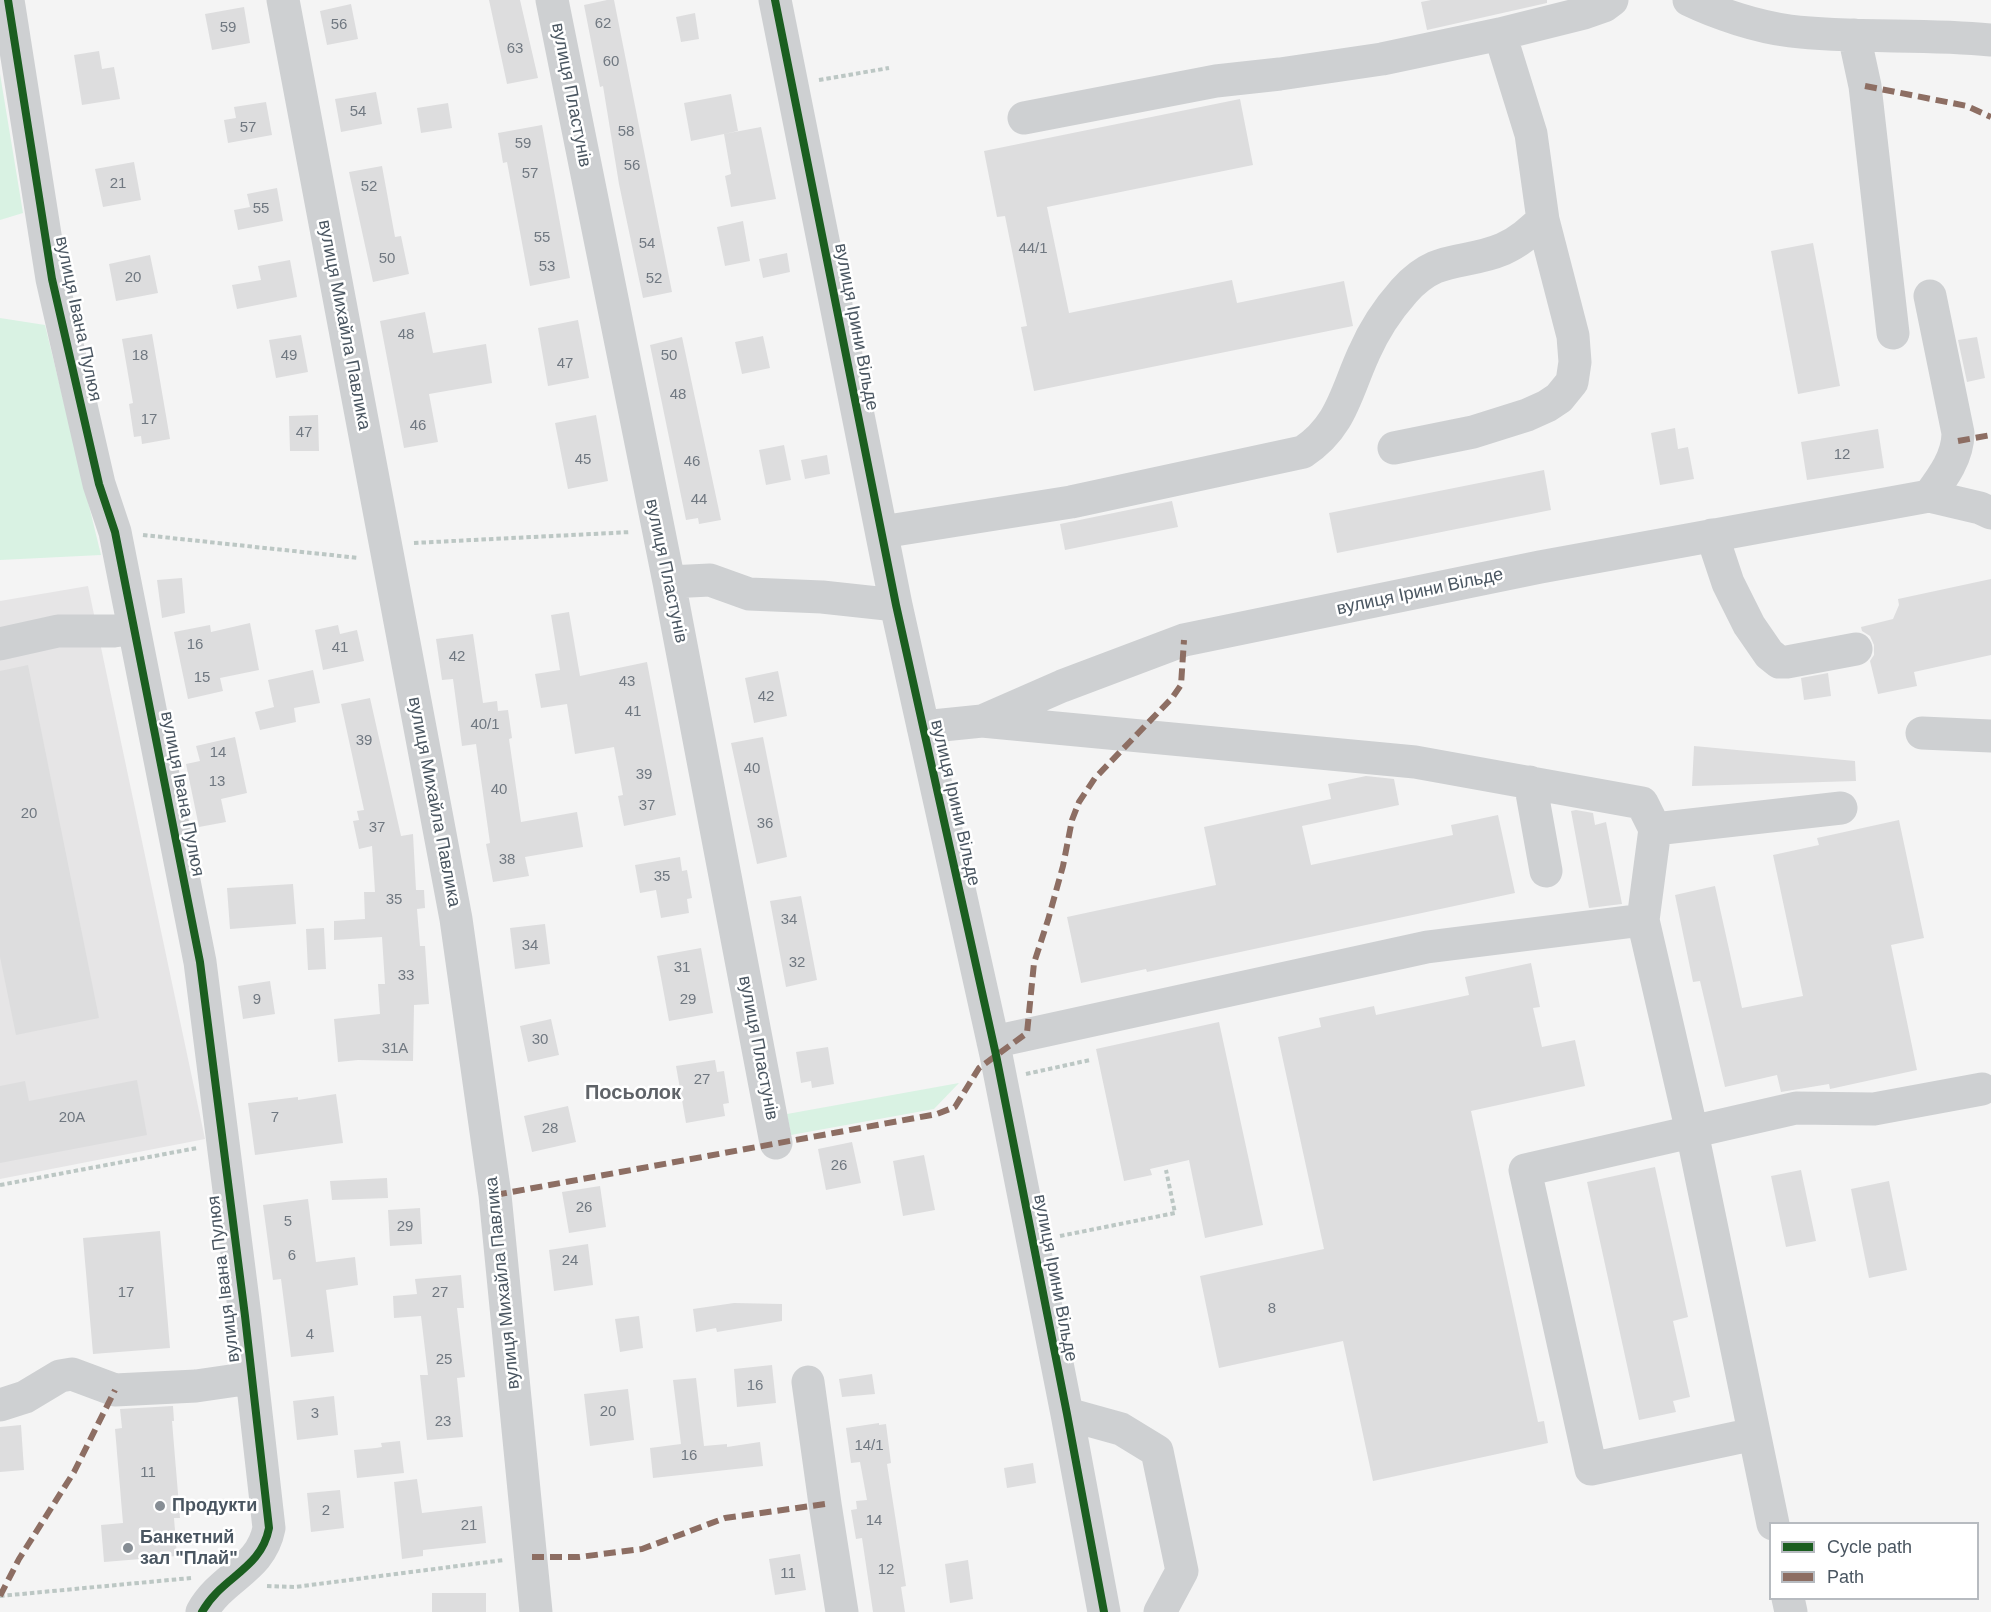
<!DOCTYPE html>
<meta charset="utf-8">
<style>
body{margin:0}
#map{position:relative;width:1991px;height:1612px;overflow:hidden;background:#f4f4f4;font-family:Helvetica,sans-serif}
canvas{display:block}
.legend{position:absolute;left:1769px;top:1522px;width:210px;height:78px;box-sizing:border-box;background:#fff;border:2px solid #b7bbc0;margin:0;padding:8px 10px;list-style:none;font-size:18px;color:#4a5661}
.legend li{display:flex;align-items:center;gap:12px;height:30px}
.legend b{width:30px;border:2px solid #b7bbc0}
</style>
<div id="map">
<canvas width="1991" height="1612"></canvas>
<ul class="legend">
<li><b style="height:8px;background:#1b5e20"></b>Cycle path</li>
<li><b style="height:8px;background:#8d6e63"></b>Path</li>
</ul>
</div>
<script>
const ctx = document.querySelector('canvas').getContext('2d');
ctx.lineJoin = 'round';
function paint(path, color) { ctx.fillStyle = color; ctx.fill(path, 'evenodd'); }
function strokePath(path, color, width, dash) { ctx.strokeStyle = color; ctx.lineWidth = width; ctx.lineCap = dash ? 'butt' : 'round'; ctx.setLineDash(dash || []); ctx.stroke(path); }
function write(font, color, halo, rows, align = 'center') {
  ctx.font = font + ' Helvetica,sans-serif'; ctx.lineWidth = 5; ctx.setLineDash([]); ctx.textBaseline = 'middle'; ctx.strokeStyle = halo; ctx.fillStyle = color; for (const [text, x, y, turn = 0] of rows) {
    ctx.save(); ctx.translate(x, y); ctx.rotate((+turn || 0) * Math.PI / 180); ctx.textAlign = isNaN(turn) ? turn : align; if (halo) ctx.strokeText(text, 0, 0); ctx.fillText(text, 0, 0); ctx.restore();
  }
}
paint(new Path2D(`
 M88,586L205,1139L0,1179V601Z`), '#e6e5e6');
paint(new Path2D(`
 M0,74L23,213L0,220Z
 M0,318L45,325L101,555L0,560Z
 M959,1083L934,1109L791,1135L787,1114Z`), '#d9f2e3');
paint(new Path2D(`
 M489,0H520L538,78L507,84Z
 M607,0H614L672,292L643,298L619,184L603,86L600,87L584,5Z
 M1431,0H1547V3L1427,30L1421,2Z
 M351,4L358,39L327,45L320,11Z
 M244,7L250,43L212,50L205,14Z
 M695,13L699,39L681,42L676,17Z
 M99,51L102,69L114,67L120,99L82,105L74,55Z
 M376,92L382,124L341,132L335,99Z
 M731,94L738,131L691,141L684,103Z
 M1240,99L1253,165L1047,207L1069,313L1232,280L1237,303L1344,281L1353,326L1034,391L1021,327L1027,326L1005,216L997,217L984,151Z
 M266,102L272,135L228,143L224,120L236,118L234,107Z
 M448,103L452,128L421,133L417,108Z
 M542,125L570,278L530,286L507,162L503,163L498,133Z
 M761,127L776,199L731,207L725,176L731,174L724,134Z
 M134,162L141,200L103,207L95,169Z
 M382,166L395,237L401,236L409,274L373,282L349,172Z
 M277,188L283,221L238,230L234,210L250,207L247,194Z
 M743,221L750,261L725,266L717,227Z
 M1813,243L1840,386L1798,394L1771,251Z
 M787,253L790,272L763,278L759,259Z
 M150,255L158,293L116,301L109,264Z
 M290,260L297,297L237,309L232,285L261,280L258,266Z
 M425,312L433,353L486,344L492,383L429,394L438,442L404,448L380,321Z
 M578,320L589,378L548,386L538,328Z
 M152,334L170,439L142,444L141,436L134,437L129,404L133,403L122,339Z
 M301,335L308,372L276,378L269,340Z
 M763,336L770,368L742,374L735,342Z
 M682,337L721,520L699,524L698,518L686,520L650,345Z
 M1977,337L1985,378L1967,382L1958,340Z
 M318,415L319,451H290L289,416Z
 M596,415L608,481L568,489L555,423Z
 M1675,428L1678,449L1688,447L1694,479L1660,485L1651,433Z
 M1878,429L1884,468L1807,480L1801,442Z
 M784,445L791,480L766,485L759,450Z
 M827,455L830,474L805,479L801,460Z
 M1544,470L1551,510L1337,553L1329,513Z
 M1172,501L1178,527L1065,550L1060,524Z
 M182,578L185,613L162,618L157,580Z
 M1991,579V655L1914,672L1917,686L1878,694L1870,661L1874,655V645L1870,636L1862,631L1861,627L1893,619L1899,605L1898,599Z
 M569,612L580,676L647,662L676,815L624,826L618,796L623,795L614,747L575,754L567,704L541,708L535,674L560,670L551,615Z
 M250,623L259,670L220,678L223,691L188,699L174,632L210,625L211,632Z
 M338,625L340,634L357,630L364,661L323,670L315,630Z
 M473,634L483,703L497,701L498,711L508,710L512,738L509,739L521,822L577,812L583,847L525,857L529,876L493,882L486,844L490,843L476,744L462,746L453,679L442,680L436,639Z
 M28,665L99,1018L16,1035L0,957V671Z
 M313,670L320,703L294,708L296,722L260,730L255,712L274,707L268,680Z
 M778,671L787,716L754,723L745,678Z
 M1828,673L1831,696L1804,700L1801,678Z
 M370,698L401,836L413,834L416,890H424L425,908L417,909L420,946H425L429,1004L414,1005L413,1061L358,1060L338,1062L334,1019L380,1014L378,984H385L382,937L334,940V921L365,919L364,892H375L372,846L359,849L353,821L359,820L357,811L364,810L341,704Z
 M235,737L247,793L221,799L226,822L199,827L186,764L200,761L196,746Z
 M763,737L787,857L757,864L731,743Z
 M1694,746L1855,761L1856,781L1692,786Z
 M1366,776L1394,779L1399,805L1302,826L1311,865L1453,835L1451,825L1498,815L1515,893L1147,972L1146,969L1081,983L1067,917L1216,885L1204,827L1331,799L1328,784Z
 M1576,810L1593,813L1595,825L1606,822L1622,904L1589,908L1571,811Z
 M1899,820L1924,938L1891,945L1917,1070L1830,1089L1829,1084L1781,1092L1777,1075L1725,1087L1700,981L1693,982L1675,895L1715,886L1742,1008L1803,996L1773,855L1819,845L1817,838Z
 M680,857L682,871L687,870L692,898L687,899L689,913L661,918L656,890L640,893L635,865Z
 M293,884L296,924L230,929L227,888Z
 M801,896L817,980L786,987L770,901Z
 M545,924L550,964L515,969L510,928Z
 M324,928L326,969L308,970L306,929Z
 M701,948L713,1013L669,1021L657,956Z
 M1531,963L1540,1007L1533,1008L1542,1047L1575,1040L1585,1086L1471,1111L1538,1422L1544,1421L1548,1443L1373,1481L1343,1341L1219,1368L1200,1276L1324,1249L1278,1037L1321,1027L1319,1018L1374,1006L1376,1015L1469,995L1465,977Z
 M270,981L275,1014L243,1019L238,986Z
 M551,1019L559,1055L528,1062L520,1026Z
 M1219,1022L1263,1225L1205,1238L1189,1160L1150,1169L1152,1175L1124,1181L1096,1049Z
 M828,1047L834,1084L812,1088L811,1081L801,1083L796,1052Z
 M715,1060L717,1072L724,1071L729,1103L723,1104L725,1116L686,1123L676,1066Z
 M137,1080L147,1135L0,1163V1086L25,1081L29,1101Z
 M336,1094L343,1143L255,1155L248,1103L298,1097V1100Z
 M568,1106L576,1142L532,1152L524,1116Z
 M852,1142L861,1183L826,1190L818,1149Z
 M924,1155L935,1210L903,1216L893,1161Z
 M1655,1167L1688,1317L1673,1321L1690,1397L1673,1401L1676,1412L1639,1420L1587,1182Z
 M1801,1170L1816,1241L1786,1247L1771,1176Z
 M387,1178L388,1198L332,1200L330,1181Z
 M1889,1181L1907,1270L1869,1278L1851,1189Z
 M600,1186L606,1227L569,1233L562,1192Z
 M308,1199L316,1262L355,1257L358,1285L326,1290L334,1352L291,1357L281,1279L273,1280L263,1205Z
 M420,1208L422,1244L390,1246L388,1210Z
 M160,1231L170,1348L93,1354L83,1238Z
 M588,1244L593,1285L554,1291L549,1250Z
 M461,1275L464,1308H457L465,1377L457,1378L463,1437L427,1440L420,1375H428L421,1316L394,1318L393,1296L417,1294L415,1279Z
 M734,1303L782,1304V1321L717,1332L716,1328L696,1332L693,1309Z
 M639,1316L643,1348L620,1352L615,1319Z
 M772,1365L776,1403L737,1407L734,1369Z
 M872,1374L875,1394L842,1397L839,1379Z
 M696,1378L704,1446L727,1444V1447L760,1442L763,1466L653,1478L650,1448L681,1444L673,1380Z
 M628,1389L634,1440L590,1446L584,1394Z
 M334,1396L338,1435L297,1440L293,1401Z
 M173,1406L174,1421H172L180,1518H174L177,1556L104,1562L101,1525L123,1523L115,1429L122,1428L120,1409Z
 M879,1423V1425L886,1424L891,1463L887,1464L906,1586L901,1587L905,1612H873L862,1538L856,1539L851,1510L857,1509L856,1501L867,1500L860,1462L851,1463L846,1428Z
 M21,1425L24,1470L0,1472V1427Z
 M400,1441L404,1473L357,1478L354,1450L376,1448L382,1447L381,1443Z
 M1033,1463L1036,1483L1007,1488L1004,1468Z
 M417,1479L422,1513L482,1506L486,1543L423,1550V1556L402,1559L394,1482Z
 M340,1490L344,1528L311,1532L307,1493Z
 M800,1554L806,1590L775,1595L769,1559Z
 M968,1560L973,1599L950,1603L945,1564Z
 M432,1593H486V1612H432Z`), '#ddddde');
strokePath(new Path2D(`
 M819,80L889,68
 M143,535L359,558
 M414,543L631,532
 M1026,1074L1090,1060
 M0,1185L197,1148
 M1060,1236L1175,1213L1166,1170
 M267,1586L295,1587L504,1560
 M0,1596L191,1578`), '#bcc7c4', 4, [4.5, 3]);
strokePath(new Path2D(`
 M8,0L52,279L99,484L115,532L200,962L245,1316L269,1528C261,1570 222,1576 202,1612
 M283,0L456,919L495,1195L536,1612
 M552,0L669,582L776,1143
 M775,0L896,605L996,1055L1067,1414L1104,1612
 M1689,0C1718,14 1758,27 1790,31C1856,39 1924,33 1991,40
 M1854,35L1865,86L1893,333
 M1024,118L1216,81L1280,74L1382,59L1500,34L1584,13L1604,6L1612,0
 M1394,448L1473,432L1527,415L1547,406L1559,398L1572,382L1575,362L1573,336L1543,220L1531,134L1500,34
 M1929,496C1943,477 1958,457 1958,433L1930,296
 M882,532L1071,502L1303,452C1342,426 1346,392 1364,353C1374,330 1388,309 1404,291C1438,253 1463,266 1503,249C1519,242 1531,231 1543,220
 M1712,535L1728,583L1749,625L1769,654L1779,662H1787L1856,649
 M669,582L710,580L749,594L822,597L896,605
 M0,644L58,631H114L134,628
 M982,721L1415,762L1642,803L1655,829L1643,920L1427,947L993,1042
 M923,727L982,721L1062,686L1184,640L1540,567L1929,496L1980,508L1991,513
 M1922,733L1991,736
 M1530,782L1546,871
 M1655,829L1841,808
 M1643,920L1692,1132L1773,1524
 M808,1382L825,1504L842,1612
 M0,1405L25,1397L60,1376L72,1374L115,1390L196,1386L251,1378
 M1067,1414L1121,1429L1157,1451L1182,1571L1160,1612
 M1754,1434L1591,1469L1525,1170L1796,1108L1874,1109L1982,1089
 M1788,1598L1791,1612`), '#ced0d2', 33);
strokePath(new Path2D(`
 M1865,86L1967,106L1991,117
 M1958,441L1991,435
 M495,1195L937,1114L955,1107L979,1068L1027,1033L1034,963L1048,920L1063,866L1072,820L1079,802L1095,778L1172,698L1181,685L1184,640
 M532,1557H579L642,1549L725,1518L825,1504
 M0,1596L19,1559L74,1472L115,1390`), '#8d6e63', 6, [12, 6]);
strokePath(new Path2D(`
 M8,0L52,279L99,484L115,532L200,962L245,1316L269,1528C261,1570 222,1576 202,1612
 M775,0L896,605L996,1055L1067,1414L1104,1612`), '#1b5e20', 8);
for (const [x, y, r, color] of [
 [160,1506,6,"#868d94"],
 [128,1548,6,"#868d94"]
]) { const dot = new Path2D(); dot.arc(x, y, r, 0, 2 * Math.PI); ctx.fillStyle = color; ctx.fill(dot); strokePath(dot, '#fff', 2); }
write('15px', '#707881', null, [
 ["62",603,24],
 ["56",339,25],
 ["59",228,28],
 ["63",515,49],
 ["60",611,62],
 ["54",358,112],
 ["57",248,128],
 ["58",626,132],
 ["59",523,144],
 ["56",632,166],
 ["57",530,174],
 ["21",118,184],
 ["52",369,187],
 ["55",261,209],
 ["55",542,238],
 ["54",647,244],
 ["44/1",1033,249],
 ["50",387,259],
 ["53",547,267],
 ["20",133,278],
 ["52",654,279],
 ["48",406,335],
 ["18",140,356],
 ["49",289,356],
 ["50",669,356],
 ["47",565,364],
 ["48",678,395],
 ["17",149,420],
 ["46",418,426],
 ["47",304,433],
 ["12",1842,455],
 ["45",583,460],
 ["46",692,462],
 ["44",699,500],
 ["16",195,645],
 ["41",340,648],
 ["42",457,657],
 ["15",202,678],
 ["43",627,682],
 ["42",766,697],
 ["41",633,712],
 ["40/1",485,725],
 ["39",364,741],
 ["14",218,753],
 ["40",752,769],
 ["39",644,775],
 ["13",217,782],
 ["40",499,790],
 ["37",647,806],
 ["20",29,814],
 ["36",765,824],
 ["37",377,828],
 ["38",507,860],
 ["35",662,877],
 ["35",394,900],
 ["34",789,920],
 ["34",530,946],
 ["32",797,963],
 ["31",682,968],
 ["33",406,976],
 ["9",257,1000],
 ["29",688,1000],
 ["30",540,1040],
 ["31А",395,1049],
 ["27",702,1080],
 ["20А",72,1118],
 ["7",275,1118],
 ["28",550,1129],
 ["26",839,1166],
 ["26",584,1208],
 ["5",288,1222],
 ["29",405,1227],
 ["6",292,1256],
 ["24",570,1261],
 ["17",126,1293],
 ["27",440,1293],
 ["8",1272,1309],
 ["4",310,1335],
 ["25",444,1360],
 ["16",755,1386],
 ["20",608,1412],
 ["3",315,1414],
 ["23",443,1422],
 ["14/1",869,1446],
 ["16",689,1456],
 ["11",148,1473],
 ["2",326,1511],
 ["14",874,1521],
 ["21",469,1526],
 ["12",886,1570],
 ["11",788,1574]
]);
write('18px', '#4a5661', '#fff', [
 ["вулиця Пластунів",571,95,79],
 ["вулиця Івана Пулюя",78,319,78],
 ["вулиця Михайла Павлика",344,325,79],
 ["вулиця Ірини Вільде",856,327,79],
 ["вулиця Пластунів",666,571,78],
 ["вулиця Ірини Вільде",1420,592,-12],
 ["вулиця Івана Пулюя",182,794,79],
 ["вулиця Михайла Павлика",434,802,79],
 ["вулиця Ірини Вільде",955,803,77],
 ["вулиця Пластунів",758,1048,79],
 ["вулиця Ірини Вільде",1055,1278,79],
 ["вулиця Івана Пулюя",224,1279,-97],
 ["вулиця Михайла Павлика",503,1283,-96]
]);
write('bold 18px', '#4a5661', '#fff', [
 ["Продукти",172,1506],
 ["Банкетний",140,1538],
 ["зал \"Плай\"",140,1559]
], 'left');
write('bold 20px', '#5f6368', '#fff', [
 ["Посьолок",633,1093]
]);
</script>
